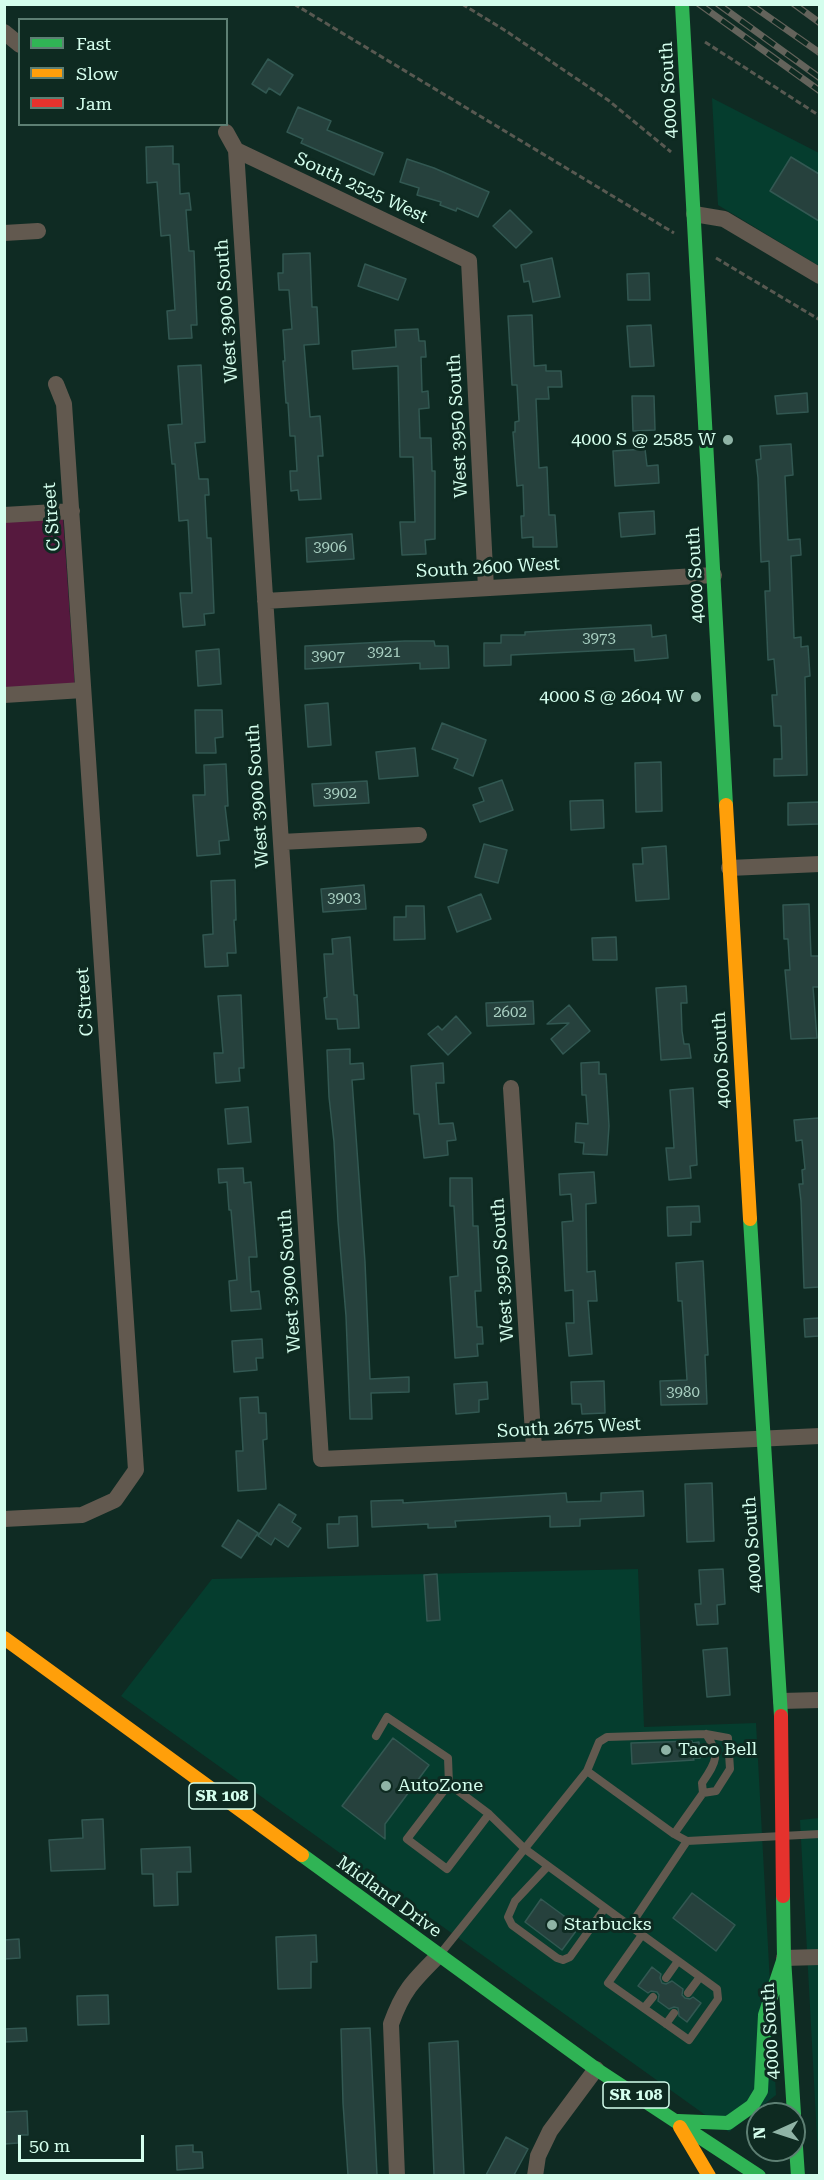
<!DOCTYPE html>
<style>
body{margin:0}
#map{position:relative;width:824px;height:2180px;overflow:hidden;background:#0f2b23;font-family:"Roboto Serif",serif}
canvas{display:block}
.frame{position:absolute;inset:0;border:6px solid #d4feed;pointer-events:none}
.legend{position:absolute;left:18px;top:18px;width:210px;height:108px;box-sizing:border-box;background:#0e2a21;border:2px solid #5d7f73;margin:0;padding:8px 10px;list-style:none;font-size:18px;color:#d4feed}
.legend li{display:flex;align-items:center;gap:12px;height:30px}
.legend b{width:30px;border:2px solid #5d7f73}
.north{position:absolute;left:746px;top:2102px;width:60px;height:60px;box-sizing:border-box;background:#0e2a21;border:2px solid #5d7f73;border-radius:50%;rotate:267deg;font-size:16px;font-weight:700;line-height:24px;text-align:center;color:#d4feed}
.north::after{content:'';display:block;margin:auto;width:21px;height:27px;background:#8fb4a6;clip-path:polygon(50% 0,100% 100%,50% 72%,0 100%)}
.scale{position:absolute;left:18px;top:2135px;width:126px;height:27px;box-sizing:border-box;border:3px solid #d4feed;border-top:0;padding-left:8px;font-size:18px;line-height:21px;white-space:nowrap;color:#d4feed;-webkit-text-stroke:4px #0e2a21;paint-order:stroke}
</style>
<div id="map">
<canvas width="824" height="2180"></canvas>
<div class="frame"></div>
<ul class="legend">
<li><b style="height:8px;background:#30b455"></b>Fast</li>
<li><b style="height:8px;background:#ff9f0a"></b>Slow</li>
<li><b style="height:8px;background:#e5322d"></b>Jam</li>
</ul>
<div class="north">N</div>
<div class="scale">50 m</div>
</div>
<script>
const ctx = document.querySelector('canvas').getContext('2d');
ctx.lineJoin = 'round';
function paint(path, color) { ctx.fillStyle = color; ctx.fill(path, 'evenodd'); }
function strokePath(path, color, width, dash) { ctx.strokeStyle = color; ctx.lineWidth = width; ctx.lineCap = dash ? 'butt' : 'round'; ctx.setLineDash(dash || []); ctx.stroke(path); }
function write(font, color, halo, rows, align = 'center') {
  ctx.font = font + ' "Roboto Serif",serif'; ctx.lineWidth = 6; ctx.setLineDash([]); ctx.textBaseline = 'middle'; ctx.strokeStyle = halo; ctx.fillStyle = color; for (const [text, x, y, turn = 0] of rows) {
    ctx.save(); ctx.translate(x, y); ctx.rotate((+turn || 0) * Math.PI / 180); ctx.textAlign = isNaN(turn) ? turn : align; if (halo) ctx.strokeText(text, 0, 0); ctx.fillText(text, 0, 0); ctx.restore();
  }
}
paint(new Path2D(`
 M712,98L819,153V266L718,205Z
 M638,1569L644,1727L756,1723L776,2095L729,2132L121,1696L212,1579Z
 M819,1818V2175L800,1820Z`), '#053d2e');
paint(new Path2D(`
 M63,517L75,688L5,692V520Z`), '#56193e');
const building = new Path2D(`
 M268,59L293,75L280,95L269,88L266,93L252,84Z
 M298,107L331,121L327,130L383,153L374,175L301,143L303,139L287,132Z
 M173,146V164H179L180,194L189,193L191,210H186L189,251H194L197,325H191L192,338L169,339L167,311L175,310L170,235L161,236L157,182L147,183L146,147Z
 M791,157L819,174V221L770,191Z
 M407,159L434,168L489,192L478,217L457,208L456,211L440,205L441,202L417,195L419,188L400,182Z
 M510,210L532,232L516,248L493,226Z
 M310,253L312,307H317L319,344L304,345L310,417L320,416L323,456H318L321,499L299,500L298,490L291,491L290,471H297L295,436H290L288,403H286L283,361H285L283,330L292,329L289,290H279L278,273H283V254Z
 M552,258L560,297L533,302L529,281L524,282L521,265Z
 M365,264L406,279L398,300L358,286Z
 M649,273L650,300H628L627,274Z
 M532,315L534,366L546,365V371H561L562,387H548L549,399H536L539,468L547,467L549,515H555L557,547H533V537L522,538L521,516H524L523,485L517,486L513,432H515V422L519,421L517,385H512L508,316Z
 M651,325L654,366L630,367L627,326Z
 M418,329L419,341H425L426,357H421L422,392L428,391L429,408L419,409L420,438H431L432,471H435V539L425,540L426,554L402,555L400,522H415L413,457H400L398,366L353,369L352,351L396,347L395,330Z
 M201,365L205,442L195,443L199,479H208L209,495H205L207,538H211L214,613L204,614L205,625L183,627L180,593H192L188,520L179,521L175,464H172L168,425L182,424L178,366Z
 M807,393L808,412L777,414L775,396Z
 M632,396H654L655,430L633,431Z
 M791,444L793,475L785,476L788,540L800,539L801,555L791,556L794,638L801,637V647L808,646L810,676L805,677L807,775L774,776V759H782L781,726H774L772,695H777L774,659L768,660L765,591H770L769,561L761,562L758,478L756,460L761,459L760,446Z
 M645,449L647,466L658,465L659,483L615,486L613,451Z
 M654,511L655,534L621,537L619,513Z
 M352,534L354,559L307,562L306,538Z
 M651,625L652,637L666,635L668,658L635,661L634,649L511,655V665L484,666V643H501V635H525V632Z
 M405,641H434L435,646H448L449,668L420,669V663L305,669V646Z
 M219,649L221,684L198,686L196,651Z
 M328,703L331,745L308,747L305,705Z
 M195,710H222L223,737L215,738L216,753H196Z
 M442,723L486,740L473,776L454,768L458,759L432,749Z
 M415,748L418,776L379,779L376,752Z
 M661,762L662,811L636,812L635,763Z
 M226,764L228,806H225L229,840L219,841L220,854L197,856L193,795H205L204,765Z
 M502,780L513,810L480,822L473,805L484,801L479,788Z
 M367,781L369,803L314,806L312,784Z
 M603,800L604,828L571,830L570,801Z
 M819,802V824L788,825V803Z
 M484,844L507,850L498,883L475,877Z
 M666,846L669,899L636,901L633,864H643L642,848Z
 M235,880L236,920H234L236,953H227L228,966L205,967L203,935L213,934L211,881Z
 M364,885L366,909L323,912L321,889Z
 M481,894L491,919L457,932L448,907Z
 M809,904L811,956H819V987H813L817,1038L791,1039L785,970H790L788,939H784L783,905Z
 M406,906H424L425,939L394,940V917H406Z
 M350,937L354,995H357L359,1028L338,1029L337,1019H326L324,998L327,997L324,954H333L332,939Z
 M616,937L617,960H593L592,938Z
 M686,986L687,1003H681L682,1031L684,1044H689L691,1058L661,1060L656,988Z
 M241,995L244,1068H239L240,1081L216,1083L214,1053H223L218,996Z
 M533,1001L534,1024L487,1026L486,1003Z
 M569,1005L590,1031L563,1054L551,1039L569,1023L547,1024Z
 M456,1016L471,1033L448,1055L428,1034L438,1026L442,1030Z
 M350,1049V1064L363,1063L364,1079L352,1080L365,1262L370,1379L409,1377V1392L371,1393L372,1419H350L346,1316L338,1221L334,1142L329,1097L327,1050Z
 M599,1062V1074H606L609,1126L607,1155L583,1154L584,1143L575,1142L576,1123L588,1124L586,1095H582L581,1063Z
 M443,1063L444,1083H436L439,1124L453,1123L456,1140L447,1141L448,1155L424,1158L419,1114H414L411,1066Z
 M693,1088L697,1165L690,1166L691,1178L669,1180L666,1148H674L670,1090Z
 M248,1107L251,1142L228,1144L225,1109Z
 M819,1118V1287L804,1288L801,1201L799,1184H803L802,1170L805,1169L802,1140L796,1141L794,1120Z
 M243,1168L244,1183L251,1182L257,1257H249L251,1292L259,1291L261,1309L231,1311L229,1281L237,1280L231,1210H229L227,1182L219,1183L218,1169Z
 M594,1172L596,1203L586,1204L587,1272L595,1271L597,1301H588L592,1354L569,1356L566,1323H574L573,1290L565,1291L562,1222L573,1221L571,1194L560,1195L559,1174Z
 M450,1178H472L473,1226H478L481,1291H475L477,1327H482L483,1344H477L478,1356L455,1358L450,1277L458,1276L454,1206H450Z
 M699,1206L700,1222H691V1235L668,1236L667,1207Z
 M703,1261L708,1355H705L707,1404L661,1405L660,1381L687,1380L682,1301H678L676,1263Z
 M819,1318V1336L805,1337L804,1319Z
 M262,1339L263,1358H256L257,1370L234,1372L232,1341Z
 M604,1381L605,1413L582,1414L581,1404H572L571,1382Z
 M487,1382L488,1399L479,1400V1412L456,1414L454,1384Z
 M258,1397L259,1413H266L267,1439L263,1440L266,1489L238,1491L236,1451H243L240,1398Z
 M712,1483L714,1541L687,1542L685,1484Z
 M643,1491L644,1516L580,1519V1526L550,1527V1516L455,1521L456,1527L428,1528V1524L372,1527L371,1501L403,1500V1503L566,1493L567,1502L601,1501V1493Z
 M279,1504L296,1515L292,1522L301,1528L288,1547L275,1538L271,1545L258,1536Z
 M357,1516L358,1546L328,1548L327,1524H339V1517Z
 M238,1520L258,1533L241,1558L222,1546Z
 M723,1569L725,1604L717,1605L718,1624L697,1625L695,1604H701L699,1570Z
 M437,1574L440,1620L427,1621L424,1575Z
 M727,1648L730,1695L707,1697L703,1650Z
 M393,1738L429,1765L385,1824V1839L342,1806Z
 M692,1741V1743L699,1742L700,1758H693L694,1760L632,1764L631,1743Z
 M103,1819L105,1869L51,1871L49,1840L83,1838L82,1820Z
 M190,1847L191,1872H177L178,1905L154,1906L153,1874H142L141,1849Z
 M692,1893L735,1925L716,1951L673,1918Z
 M541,1899L579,1927L562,1950L525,1922Z
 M316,1935L317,1962H311V1988L278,1989L276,1937Z
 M19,1939L20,1958L4,1959V1940Z
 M652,1967L661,1974L660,1978L662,1983L666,1984L672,1981L683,1989L682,1995L685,1998L690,1999L693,1997L701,2003L687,2022L679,2016L678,2008L674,2007L669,2009L658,2001L659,1995L657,1992L651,1991L648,1993L638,1986Z
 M108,1995L109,2024L78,2025L77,1996Z
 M26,2028L27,2041L4,2042V2029Z
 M370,2028L377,2175H348L343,2103L341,2029Z
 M458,2041L464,2175H434L429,2043Z
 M27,2111L28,2135H18V2143L4,2144V2112Z
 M506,2137L528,2149L514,2175H486Z
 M193,2145V2152H202L203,2168L177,2170L176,2146Z`);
paint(building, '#26413d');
strokePath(building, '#325852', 1.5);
strokePath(new Path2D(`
 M294,4L674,233
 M462,4L506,31L608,100L671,152
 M705,42L820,116
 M716,258L820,320`), '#585951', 3, [6, 3]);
strokePath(new Path2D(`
 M376,1736L387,1717L448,1758L449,1784
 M587,1771L599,1742L607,1737L706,1734L728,1738L730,1769L716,1791L703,1793L674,1834
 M703,1793L702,1783C716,1762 721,1756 706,1734
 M489,1814L447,1869L407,1839L449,1784L489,1814L525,1849L630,1926L687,1841L820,1834
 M548,1866L515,1901L508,1917L512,1925L557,1958L563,1960L570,1957L605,1908
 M630,1926L717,1989L718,1999L689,2040L608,1983L642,1935
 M441,1953L587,1771L674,1834L687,1841
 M666,1978L678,1961
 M688,1993L700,1977
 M644,2008L653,1997
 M666,2024L674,2013`), '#62594f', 8);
strokePath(new Path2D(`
 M4,32L20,45
 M226,132L236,150L321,1459L820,1436
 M236,150L469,261L486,588
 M694,214L724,219L820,276
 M4,233L38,231
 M4,515L72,511
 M265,601L714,575
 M4,695L83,690
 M281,842L419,835
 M729,868L820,864
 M511,1088L534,1449
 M4,1519L82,1515L115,1500L136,1470L64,404L56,384
 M781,1701L820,1700
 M784,1958L820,1957
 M397,2176L391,2024C403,1990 414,1980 439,1955
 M535,2176L538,2156L550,2131L596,2069`), '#62594f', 16);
strokePath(new Path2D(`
 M682,4L726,805
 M750,1219L781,1716
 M302,1855L596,2069L759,2176
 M783,1896L784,1958L794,2114
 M794,2118L798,2176
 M678,2121L728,2123L752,2106L761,2091L765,2015L784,1958`), '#30b455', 14);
strokePath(new Path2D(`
 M726,805L750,1219
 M4,1638L302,1855
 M680,2127L709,2176`), '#ff9f0a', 14);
strokePath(new Path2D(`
 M781,1716L783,1896`), '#e5322d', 14);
const rail = new Path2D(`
 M699,4L820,91
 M718,4L820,78
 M750,4L820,53
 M794,4L820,23`);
strokePath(rail, '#63635b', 7);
strokePath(rail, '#0e2a21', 4.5, [14]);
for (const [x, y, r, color] of [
 [728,440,6,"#8fb4a6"],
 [696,697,6,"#8fb4a6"],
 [666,1750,6,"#8fb4a6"],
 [386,1786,6,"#8fb4a6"],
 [552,1925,6,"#8fb4a6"]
]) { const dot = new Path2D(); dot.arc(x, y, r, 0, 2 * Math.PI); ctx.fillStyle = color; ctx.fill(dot); strokePath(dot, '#0e2a21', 2); }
write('15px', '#a8cfc1', null, [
 ["3906",330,548],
 ["3973",599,639],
 ["3921",384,653],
 ["3907",328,657],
 ["3902",340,794],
 ["3903",344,899],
 ["2602",510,1013],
 ["3980",683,1393]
]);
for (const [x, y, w] of [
 [222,1796,66],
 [636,2095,66]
]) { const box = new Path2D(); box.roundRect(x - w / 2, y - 13, w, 26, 4.5); ctx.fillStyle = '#0e2a21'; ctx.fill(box); strokePath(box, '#d4feed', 1.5); }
write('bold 16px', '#d4feed', null, [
 ["SR 108",222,1796],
 ["SR 108",636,2095]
]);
write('18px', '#d4feed', '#0e2a21', [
 ["4000 South",669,90,-93],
 ["South 2525 West",361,188,25],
 ["West 3900 South",227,311,-94],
 ["West 3950 South",458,426,-93],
 ["C Street",52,517,-94],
 ["South 2600 West",488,568,-3],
 ["4000 South",696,575,-93],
 ["West 3900 South",258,796,-94],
 ["C Street",85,1002,-94],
 ["4000 South",722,1060,-93],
 ["West 3950 South",503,1270,-94],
 ["West 3900 South",290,1281,-94],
 ["South 2675 West",569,1428,-3],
 ["4000 South",753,1545,-94],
 ["Midland Drive",389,1897,36],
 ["4000 South",771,2031,-93]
]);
write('18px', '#d4feed', '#0e2a21', [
 ["4000 S @ 2585 W",716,440,"right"],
 ["4000 S @ 2604 W",684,697,"right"],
 ["Taco Bell",678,1750],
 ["AutoZone",398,1786],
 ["Starbucks",564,1925]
], 'left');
</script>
